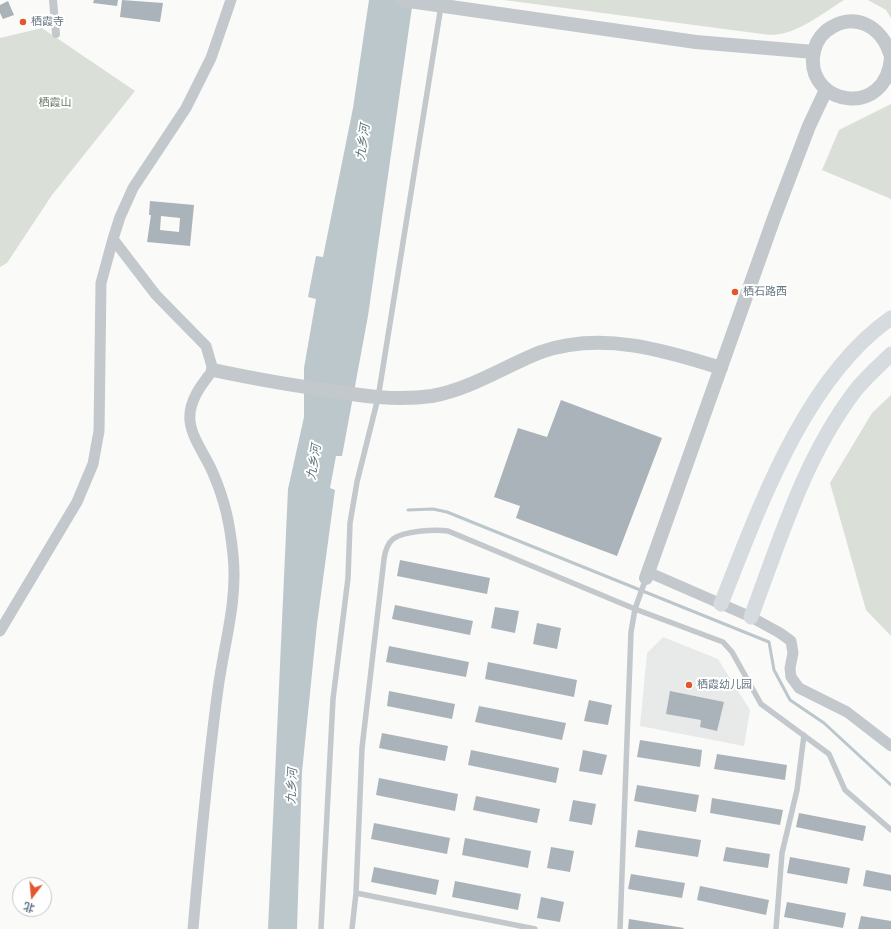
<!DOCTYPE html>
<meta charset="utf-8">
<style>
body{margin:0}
#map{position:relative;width:891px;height:929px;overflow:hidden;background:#fafaf8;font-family:Mulish,"Noto Sans SC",sans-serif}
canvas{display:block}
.north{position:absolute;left:12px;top:877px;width:40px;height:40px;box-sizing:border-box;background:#fff;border:1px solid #c1c8cd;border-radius:50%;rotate:196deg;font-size:11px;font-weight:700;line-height:16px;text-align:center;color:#657683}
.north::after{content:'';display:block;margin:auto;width:14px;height:18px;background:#e4572e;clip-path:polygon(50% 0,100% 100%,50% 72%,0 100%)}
</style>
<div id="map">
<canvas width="891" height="929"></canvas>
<div class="north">北</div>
</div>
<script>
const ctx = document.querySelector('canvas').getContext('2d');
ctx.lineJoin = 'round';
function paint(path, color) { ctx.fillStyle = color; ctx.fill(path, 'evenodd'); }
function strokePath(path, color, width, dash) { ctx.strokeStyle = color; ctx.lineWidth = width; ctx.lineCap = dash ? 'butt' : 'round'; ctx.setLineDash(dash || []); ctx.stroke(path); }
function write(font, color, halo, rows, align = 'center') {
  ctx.font = font + ' Mulish,"Noto Sans SC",sans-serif'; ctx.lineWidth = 4; ctx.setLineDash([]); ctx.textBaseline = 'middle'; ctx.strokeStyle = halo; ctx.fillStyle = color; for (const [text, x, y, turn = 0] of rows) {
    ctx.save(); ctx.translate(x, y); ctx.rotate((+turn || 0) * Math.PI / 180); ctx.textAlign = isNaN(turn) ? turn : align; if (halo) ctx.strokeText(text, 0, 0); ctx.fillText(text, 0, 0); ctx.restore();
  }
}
paint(new Path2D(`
 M663,637L718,659L750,710L744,746L640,726L647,653Z`), '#e8e9e9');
paint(new Path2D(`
 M504,0H844C821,14 797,35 770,35Z
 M868,0H891V18L886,10Z
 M42,28L135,91L52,195L7,263L0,267V38Z
 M891,104V199L822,170L839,130Z
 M891,395V636L866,610L830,483L872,413Z`), '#dadfd7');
paint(new Path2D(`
 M369,0H413L368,316L342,456H336L330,488L335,490L317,624L302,772L297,929H268L288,489L304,417V368L316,299L308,297L316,256L323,257L353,108Z`), '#bbc7cb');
strokePath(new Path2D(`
 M408,510L433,509L447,512L769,642L774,670L790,700L824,723L891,785`), '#bbc7cb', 3);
paint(new Path2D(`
 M94,0H118L117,6L93,3Z
 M122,0L163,3L160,22L120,17Z
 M8,1L14,15L3,19L0,13V5Z
 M150,201L194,205L190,246L147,242L151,215H149ZM161,216L180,218L179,232L160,230Z
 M561,400L662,438L617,556L516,518L520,506L494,497L518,428L547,437Z
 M400,560L490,578L487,594L397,576Z
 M395,605L473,621L470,635L392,619Z
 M495,607L519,611L515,633L491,628Z
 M537,623L561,628L557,649L533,644Z
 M389,646L469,662L466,677L386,662Z
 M488,662L577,680L574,697L485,679Z
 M389,691L455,704L452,719L387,706Z
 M670,691L724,702L717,731L700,727L701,720L666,714Z
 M589,700L612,705L608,725L584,721Z
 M479,706L566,723L562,740L475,722Z
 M382,733L448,746L445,761L379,748Z
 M640,740L702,750L700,767L637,757Z
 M471,750L559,768L556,783L468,765Z
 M583,750L607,755L602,775L579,771Z
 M717,754L787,765L785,780L714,769Z
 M379,778L458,794L455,811L376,795Z
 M637,785L699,795L696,812L634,801Z
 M476,796L540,809L537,823L473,810Z
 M712,798L783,810L780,825L710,813Z
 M573,800L596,804L592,825L569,821Z
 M799,813L866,826L863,841L796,827Z
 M374,823L450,838L447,854L371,839Z
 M638,830L701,840L698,857L635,847Z
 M465,838L531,851L528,868L462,855Z
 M551,847L574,851L570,872L547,868Z
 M726,847L770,854L768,868L723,861Z
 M790,857L850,868L847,884L787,873Z
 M374,867L439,880L436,895L371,882Z
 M866,870L891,875V891L863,886Z
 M631,874L685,883L682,898L628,889Z
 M455,881L521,894L518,910L452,897Z
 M700,886L769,900L766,915L697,900Z
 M541,897L564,902L560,922L537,918Z
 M787,902L846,913L843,928L784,917Z
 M861,916L891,921V929H858Z
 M629,919L684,928L683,929H628Z`), '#aab3b9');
strokePath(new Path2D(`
 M356,893L535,929
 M321,929L333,699L348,578L350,523L357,482L378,398L441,6
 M352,929L356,893L362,748L384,559C385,552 387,544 393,539C404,531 434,529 448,531L635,609L723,642L732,652L761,704L829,754L845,790L891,830
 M620,929L631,632L635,609L646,578
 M776,929L782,853L797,790L804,735`), '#c3c8cc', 5.5);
strokePath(new Path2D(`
 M53,0L56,34`), '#c3c8cc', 8);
strokePath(new Path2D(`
 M648,572L751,617L780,633L791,641L793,653L790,668L791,677L799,688L847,712L891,746
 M0,631L77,502L93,464L99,431L101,283L113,239
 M193,929C200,849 207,769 218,689C224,644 238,600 233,555C230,524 225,501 213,473C206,456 192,439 190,421C188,401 202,384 213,370L206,346L156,295L113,239L120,217L133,188L186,108L211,58L231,0`), '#c3c8cc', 11);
strokePath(new Path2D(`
 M402,0L696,42L814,52
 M891,57C883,27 854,9 826,31C819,37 814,47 813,57C809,106 886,118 891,58
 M213,370C251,378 289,385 327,390C362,396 396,401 432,396C471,389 505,366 541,352C601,331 664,350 721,368
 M646,578L774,218L809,126L826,90`), '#c3c8cc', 14);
strokePath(new Path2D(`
 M721,604C759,508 804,379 891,318
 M751,617C780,540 804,458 855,391C865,378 879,366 891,354`), '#d6dbdf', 15);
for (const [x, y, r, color] of [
 [23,22,4,"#e4572e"],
 [735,292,4,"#e4572e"],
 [689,685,4,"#e4572e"]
]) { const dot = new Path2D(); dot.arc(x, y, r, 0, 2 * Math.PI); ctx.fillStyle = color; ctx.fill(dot); strokePath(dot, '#fff', 1.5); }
write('11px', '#657683', '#fff', [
 ["栖霞寺",31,22],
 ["栖石路西",743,292],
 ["栖霞幼儿园",697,685]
], 'left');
write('11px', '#687a64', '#fff', [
 ["栖霞山",55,103]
]);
write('italic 12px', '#60757c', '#fff', [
 ["九乡河",363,142,-82],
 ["九乡河",314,462,-81],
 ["九乡河",292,786,-87]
]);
</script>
